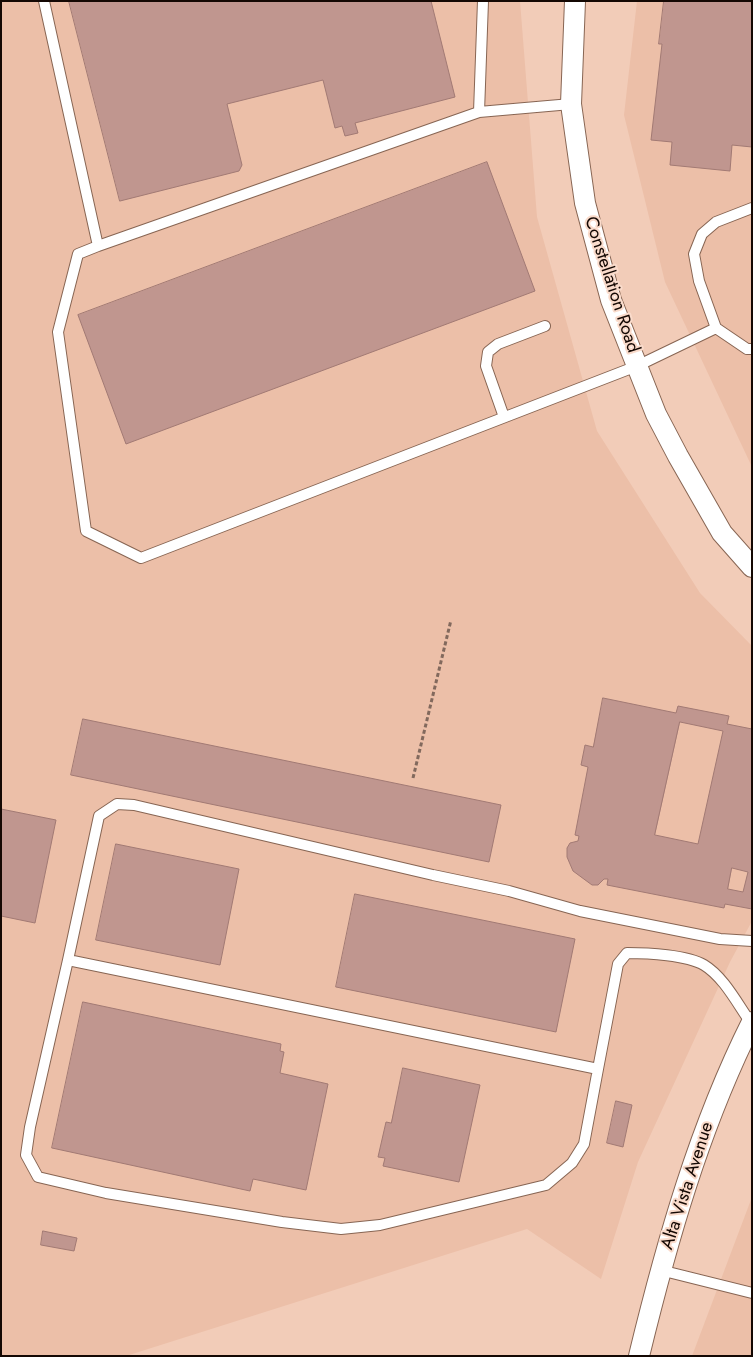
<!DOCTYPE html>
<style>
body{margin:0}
#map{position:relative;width:753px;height:1357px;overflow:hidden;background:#f2ccb8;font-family:Jost,sans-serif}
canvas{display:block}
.frame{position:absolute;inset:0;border:2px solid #140803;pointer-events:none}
</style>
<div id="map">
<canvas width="753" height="1357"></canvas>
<div class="frame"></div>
</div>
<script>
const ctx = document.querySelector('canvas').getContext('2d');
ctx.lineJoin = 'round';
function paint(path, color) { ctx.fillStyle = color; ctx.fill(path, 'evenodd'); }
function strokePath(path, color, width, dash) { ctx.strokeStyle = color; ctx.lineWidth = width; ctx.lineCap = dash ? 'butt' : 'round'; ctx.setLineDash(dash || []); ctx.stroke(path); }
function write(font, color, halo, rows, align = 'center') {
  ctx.font = font + ' Jost,sans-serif'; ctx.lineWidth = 4; ctx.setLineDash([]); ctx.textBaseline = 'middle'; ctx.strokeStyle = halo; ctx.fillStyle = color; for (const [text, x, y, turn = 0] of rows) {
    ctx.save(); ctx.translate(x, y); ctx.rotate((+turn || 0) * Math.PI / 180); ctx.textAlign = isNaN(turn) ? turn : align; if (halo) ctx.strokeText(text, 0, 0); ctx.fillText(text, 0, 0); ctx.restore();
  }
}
paint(new Path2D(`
 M1,1H520L537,217L597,431L700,593L752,646V921L730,962L638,1162L601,1279L527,1229L126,1356H1Z
 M637,1H752V467L665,282L624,115Z
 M752,1197V1356H692Z`), '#ecbfa8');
const building = new Path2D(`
 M69,1H431L455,97L355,123L358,133L345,136L342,126L335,128L323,80L227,104L242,165L239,171L120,201Z
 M664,1H752V147L732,145L730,171L670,165L672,142L651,140L662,44H659Z
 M487,162L535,291L126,444L78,315Z
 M603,698L676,713L678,706L729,716L727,724L752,729V909L725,904L724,908L607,885L608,879H604L598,885H592L573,871L567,857V848L570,843L578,841L579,836L575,835L588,767L581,765L585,745L593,747ZM680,722L723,731L698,844L655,835ZM732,868L748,872L743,892L728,889Z
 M83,719L501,805L489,862L71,775Z
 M1,809L56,820L35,923L1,916Z
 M116,844L239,869L220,965L96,940Z
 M355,894L575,939L556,1032L336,987Z
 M83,1002L281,1044L280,1051L284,1052L280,1073L328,1084L306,1190L253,1179L250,1191L52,1148Z
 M403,1068L480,1085L459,1182L383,1166L385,1158L378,1157L386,1122L391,1123Z
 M616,1101L632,1105L623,1147L607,1143Z
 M43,1231L77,1238L74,1251L41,1245Z`);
paint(building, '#c0968f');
strokePath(building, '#a27a74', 1);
const service = new Path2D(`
 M44,1L98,246L479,112L571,104
 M479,112L483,1
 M98,246L78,254L58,332L86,531L141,558L637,366L716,328L747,349H752
 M716,328L699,281L694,254L702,234L716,222L752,208
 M504,417L486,366L488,352L498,344L545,326
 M68,960L30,1127L26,1155L38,1177L106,1193L282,1222L341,1229L380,1225L546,1185L572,1163L584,1144L598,1069
 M751,1023C738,1005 724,977 704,965C687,955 648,953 627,953L618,964L598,1069L68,960L99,816L117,804L134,805L433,875L509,891L580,911L720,939L752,941
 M660,1270L752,1293`);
const minor = new Path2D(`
 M575,1L571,104L585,203L611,300L656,414L678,456L722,533L752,567
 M639,1356C667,1241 699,1128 752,1022`);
strokePath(service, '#876553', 12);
strokePath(minor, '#876553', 22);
strokePath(new Path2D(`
 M413,778L451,620`), '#82695d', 3, [4, 2.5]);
strokePath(service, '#fff', 10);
strokePath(minor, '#fff', 20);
write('18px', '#140803', '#fadbcb', [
 ["Constellation Road",611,285,72],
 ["Alta Vista Avenue",688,1186,-72]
]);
</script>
